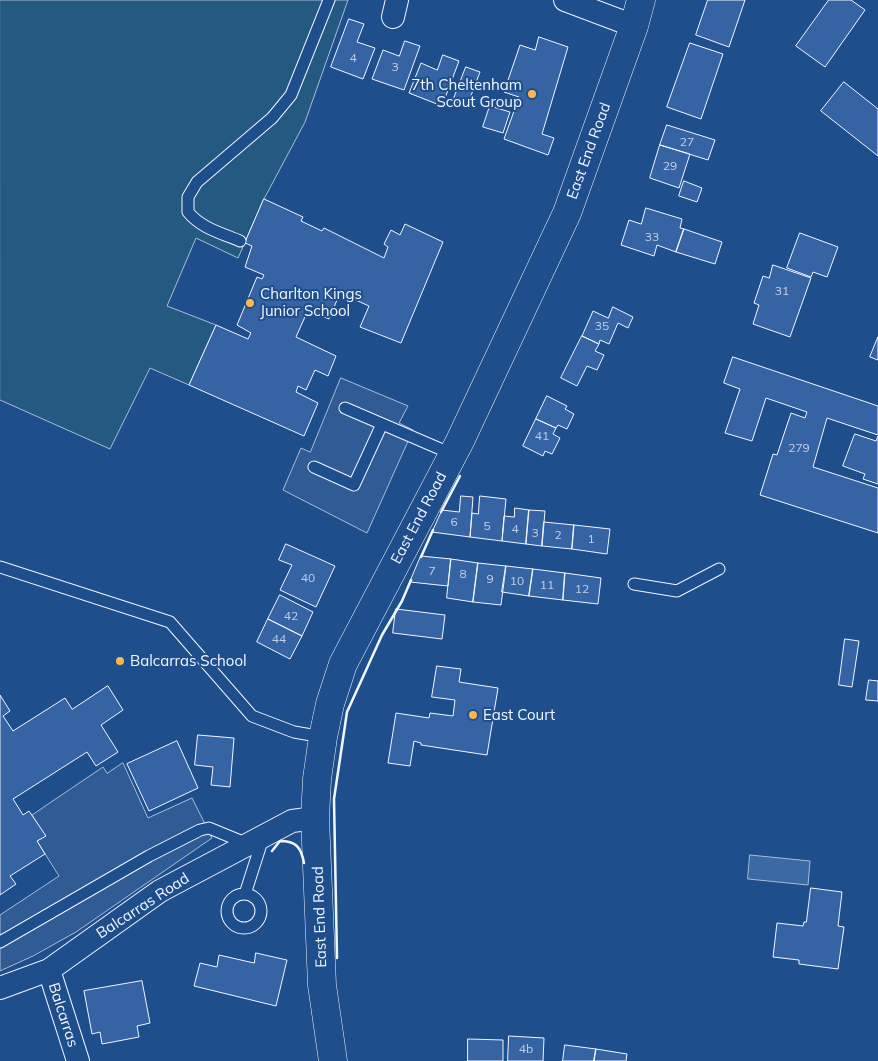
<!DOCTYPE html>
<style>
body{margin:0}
canvas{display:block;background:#1f4e8c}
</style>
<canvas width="878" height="1061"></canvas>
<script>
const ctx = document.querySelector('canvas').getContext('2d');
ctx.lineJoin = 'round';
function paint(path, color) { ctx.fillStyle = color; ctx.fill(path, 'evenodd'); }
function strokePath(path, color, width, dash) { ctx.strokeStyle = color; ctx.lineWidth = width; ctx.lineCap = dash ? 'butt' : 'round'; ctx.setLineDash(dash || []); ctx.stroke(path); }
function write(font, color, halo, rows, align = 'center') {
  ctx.font = font + ' Mulish,sans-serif'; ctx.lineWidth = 4; ctx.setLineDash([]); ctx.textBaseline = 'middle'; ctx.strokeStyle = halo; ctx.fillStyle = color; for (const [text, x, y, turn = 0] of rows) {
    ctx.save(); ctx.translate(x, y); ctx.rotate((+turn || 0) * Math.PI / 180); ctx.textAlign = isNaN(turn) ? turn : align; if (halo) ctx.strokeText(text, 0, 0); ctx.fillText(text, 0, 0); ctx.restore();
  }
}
const green = new Path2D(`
 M0,0H348L305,122L264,199L238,258L196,238L167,306L216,325L189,385L150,368L110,449L0,400Z`);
paint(green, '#245a82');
strokePath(green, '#a8bbd7', 1);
const parking = new Path2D(`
 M341,378L408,406L399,423L413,430L367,533L283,490L301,448L310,452Z
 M123,763L148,818L192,798L212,838L76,932L33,956L0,971V915L59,876L37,841L45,836L32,815L103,767L107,773Z`);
paint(parking, '#305b95');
strokePath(parking, '#a8bbd7', 1);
const water = new Path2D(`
 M750,855L810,861L808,885L748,879Z`);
paint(water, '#3b69a3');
strokePath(water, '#a8bbd7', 1);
const building = new Path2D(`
 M708,0H745L729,47L696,35Z
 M829,0H851L865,10L825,67L796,46Z
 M349,19L364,24L357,42L375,48L363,79L331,67Z
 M539,37L568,47L542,134L554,138L548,155L504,139L519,97L504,92L520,45L535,50Z
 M405,41L420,46L404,90L372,79L383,50L399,56Z
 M690,43L723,54L701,119L667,107Z
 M443,55L459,61L442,106L409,93L421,63L437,70Z
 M466,67L480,72L467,106L453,101Z
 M844,82L878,109V156L821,111Z
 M490,106L510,112L503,133L483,127Z
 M667,125L715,140L708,160L660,145Z
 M660,145L690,154L679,188L650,178Z
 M684,181L702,188L697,202L679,196Z
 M264,199L303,217L301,221L322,231L324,228L384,258L388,247L384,244L391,230L400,235L405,224L443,242L401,343L360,327L369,306L340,293L329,319L308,310L296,337L336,356L328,376L315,370L306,390L298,386L296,392L318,403L304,436L189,385L216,325L248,339L251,333L237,325L257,277L262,279L264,275L245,267L252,246L245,243Z
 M646,208L682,219L680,228L684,229L676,252L657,245L654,256L621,245L629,220L641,224Z
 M684,229L722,242L715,264L676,252Z
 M800,233L838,247L827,277L813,272L811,277L787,268Z
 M773,265L811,278L790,337L753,324L759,305L754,303L763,276L769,278Z
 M613,307L633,317L628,328L618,323L609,344L600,340L599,344L582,336L593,311L608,318Z
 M582,336L599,344L595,351L604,355L597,370L587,366L577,386L561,378Z
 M878,337V360L870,357Z
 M733,357L878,406V435L827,418L813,467L878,488V533L760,495L773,454L777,455L791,413L805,418L807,412L766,398L752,441L725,433L740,389L724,383Z
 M547,396L567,406L565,409L574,414L567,429L558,425L556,428L536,419Z
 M536,419L556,428L553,434L560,438L552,454L545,451L543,456L523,446Z
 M855,434L876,441L878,436V484L863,479L865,474L843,466Z
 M461,496L473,497L470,537L432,532L442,510L459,512Z
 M480,496L506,499L502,541L470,537L472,513L478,514Z
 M515,508L529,510L526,544L502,541L504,516L514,517Z
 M529,510L545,511L542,546L526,544Z
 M544,522L574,525L572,549L542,546Z
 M574,525L610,529L607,554L572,549Z
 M286,544L335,566L316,607L280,590L292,565L279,560Z
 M421,556L451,559L448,586L410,582Z
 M451,559L478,563L473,602L447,598Z
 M478,563L506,566L501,605L473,602Z
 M506,566L533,569L529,596L502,592Z
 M533,569L565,573L563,600L529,596Z
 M565,573L601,578L598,604L563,600Z
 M280,595L313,612L302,636L268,619Z
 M396,609L445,615L442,639L393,633Z
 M268,619L302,636L290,659L257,642Z
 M845,639L859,641L852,687L839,685Z
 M437,666L461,669L459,682L498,688L487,755L421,745V743L414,741L410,766L388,763L396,713L429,718L430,713L453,716L455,700L432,697Z
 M869,680L878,681V701L866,700Z
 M108,686L123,710L101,725L118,752L96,766L87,752L13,799L23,815L29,811L46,836L37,841L45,854L10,876L16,884L0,895V695L10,711L3,716L13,731L65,698L72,709Z
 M198,735L234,738L230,787L211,785L213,767L195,765Z
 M177,741L198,788L149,811L127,764Z
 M811,888L842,892L838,926L844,927L838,969L799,964V960L773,957L777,923L803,926L804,922H806Z
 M256,953L287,960L276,1006L194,986L200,963L217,967L219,955L254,963Z
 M142,981L150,1023L137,1026L139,1037L102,1044L100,1032L92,1034L84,991Z
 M509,1036L544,1038L543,1061H508Z
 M468,1039L503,1040V1061H468Z
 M565,1045L596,1049L594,1061H563Z
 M596,1049L627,1054L626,1061H594Z`);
paint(building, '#3563a3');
strokePath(building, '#f2f6ff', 1);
const service = new Path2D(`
 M240,241C221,233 201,228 188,212V197L197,182L272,118L291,95L329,0
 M345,408L452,454
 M314,467L354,485L382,424
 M0,567L170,622L252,716L294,732L323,737
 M634,584L677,591L719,569
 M245,894L263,838
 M227 911a17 17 0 1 1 34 0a17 17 0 1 1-34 0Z
 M0,942L149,856L200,830L209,828L248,844`);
const minor = new Path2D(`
 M565,0L634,26
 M393,17L397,0
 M49,970L78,1061
 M0,988L49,970L160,891L292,821L315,818`);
const tertiary = new Path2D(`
 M333,1061L322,985L315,818L317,779L323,737L330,704L343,664L460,441L567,213L634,26L641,0`);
strokePath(service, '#f2f6ff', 13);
strokePath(minor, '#f2f6ff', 24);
strokePath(tertiary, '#f2f6ff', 29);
strokePath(service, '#1f4e8c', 11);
strokePath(minor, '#1f4e8c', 22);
strokePath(tertiary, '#1f4e8c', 28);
strokePath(new Path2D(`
 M441,512L460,476
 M421,557L433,530
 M272,851L280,841C296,841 301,847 304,863
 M337,958L334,799L347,712L382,635L402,601L411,580`), '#f2f6ff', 2.5);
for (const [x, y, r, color] of [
 [532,94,5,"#ffb74d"],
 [250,303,5,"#ffb74d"],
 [120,661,5,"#ffb74d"],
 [473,715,5,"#ffb74d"]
]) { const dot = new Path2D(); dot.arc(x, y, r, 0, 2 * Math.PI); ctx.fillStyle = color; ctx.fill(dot); strokePath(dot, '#1f4e8c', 2); }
write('12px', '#c3d1e8', null, [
 ["4",353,58],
 ["3",395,67],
 ["27",687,142],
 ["29",670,166],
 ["33",652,237],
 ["31",782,291],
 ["35",602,326],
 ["41",542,436],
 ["279",799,448],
 ["6",454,522],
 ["5",487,526],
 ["4",515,529],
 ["3",535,533],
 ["2",558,535],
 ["1",591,539],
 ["7",432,571],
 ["8",463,574],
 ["40",308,578],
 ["9",490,579],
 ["10",517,581],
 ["11",547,585],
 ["12",582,589],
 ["42",291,616],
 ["44",279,639],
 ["4b",526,1049]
]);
write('15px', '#f2f6ff', '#1f4e8c', [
 ["7th Cheltenham",522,85,"right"],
 ["Scout Group",522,102,"right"],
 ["Charlton Kings",260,294],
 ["Junior School",260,311],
 ["Balcarras School",130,661],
 ["East Court",483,715]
], 'left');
write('15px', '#f2f6ff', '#1f4e8c', [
 ["East End Road",589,151,-70],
 ["East End Road",419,518,-62],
 ["Balcarras Road",143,906,-33],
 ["East End Road",320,917,-92],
 ["Balcarras",63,1015,72]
]);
</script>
